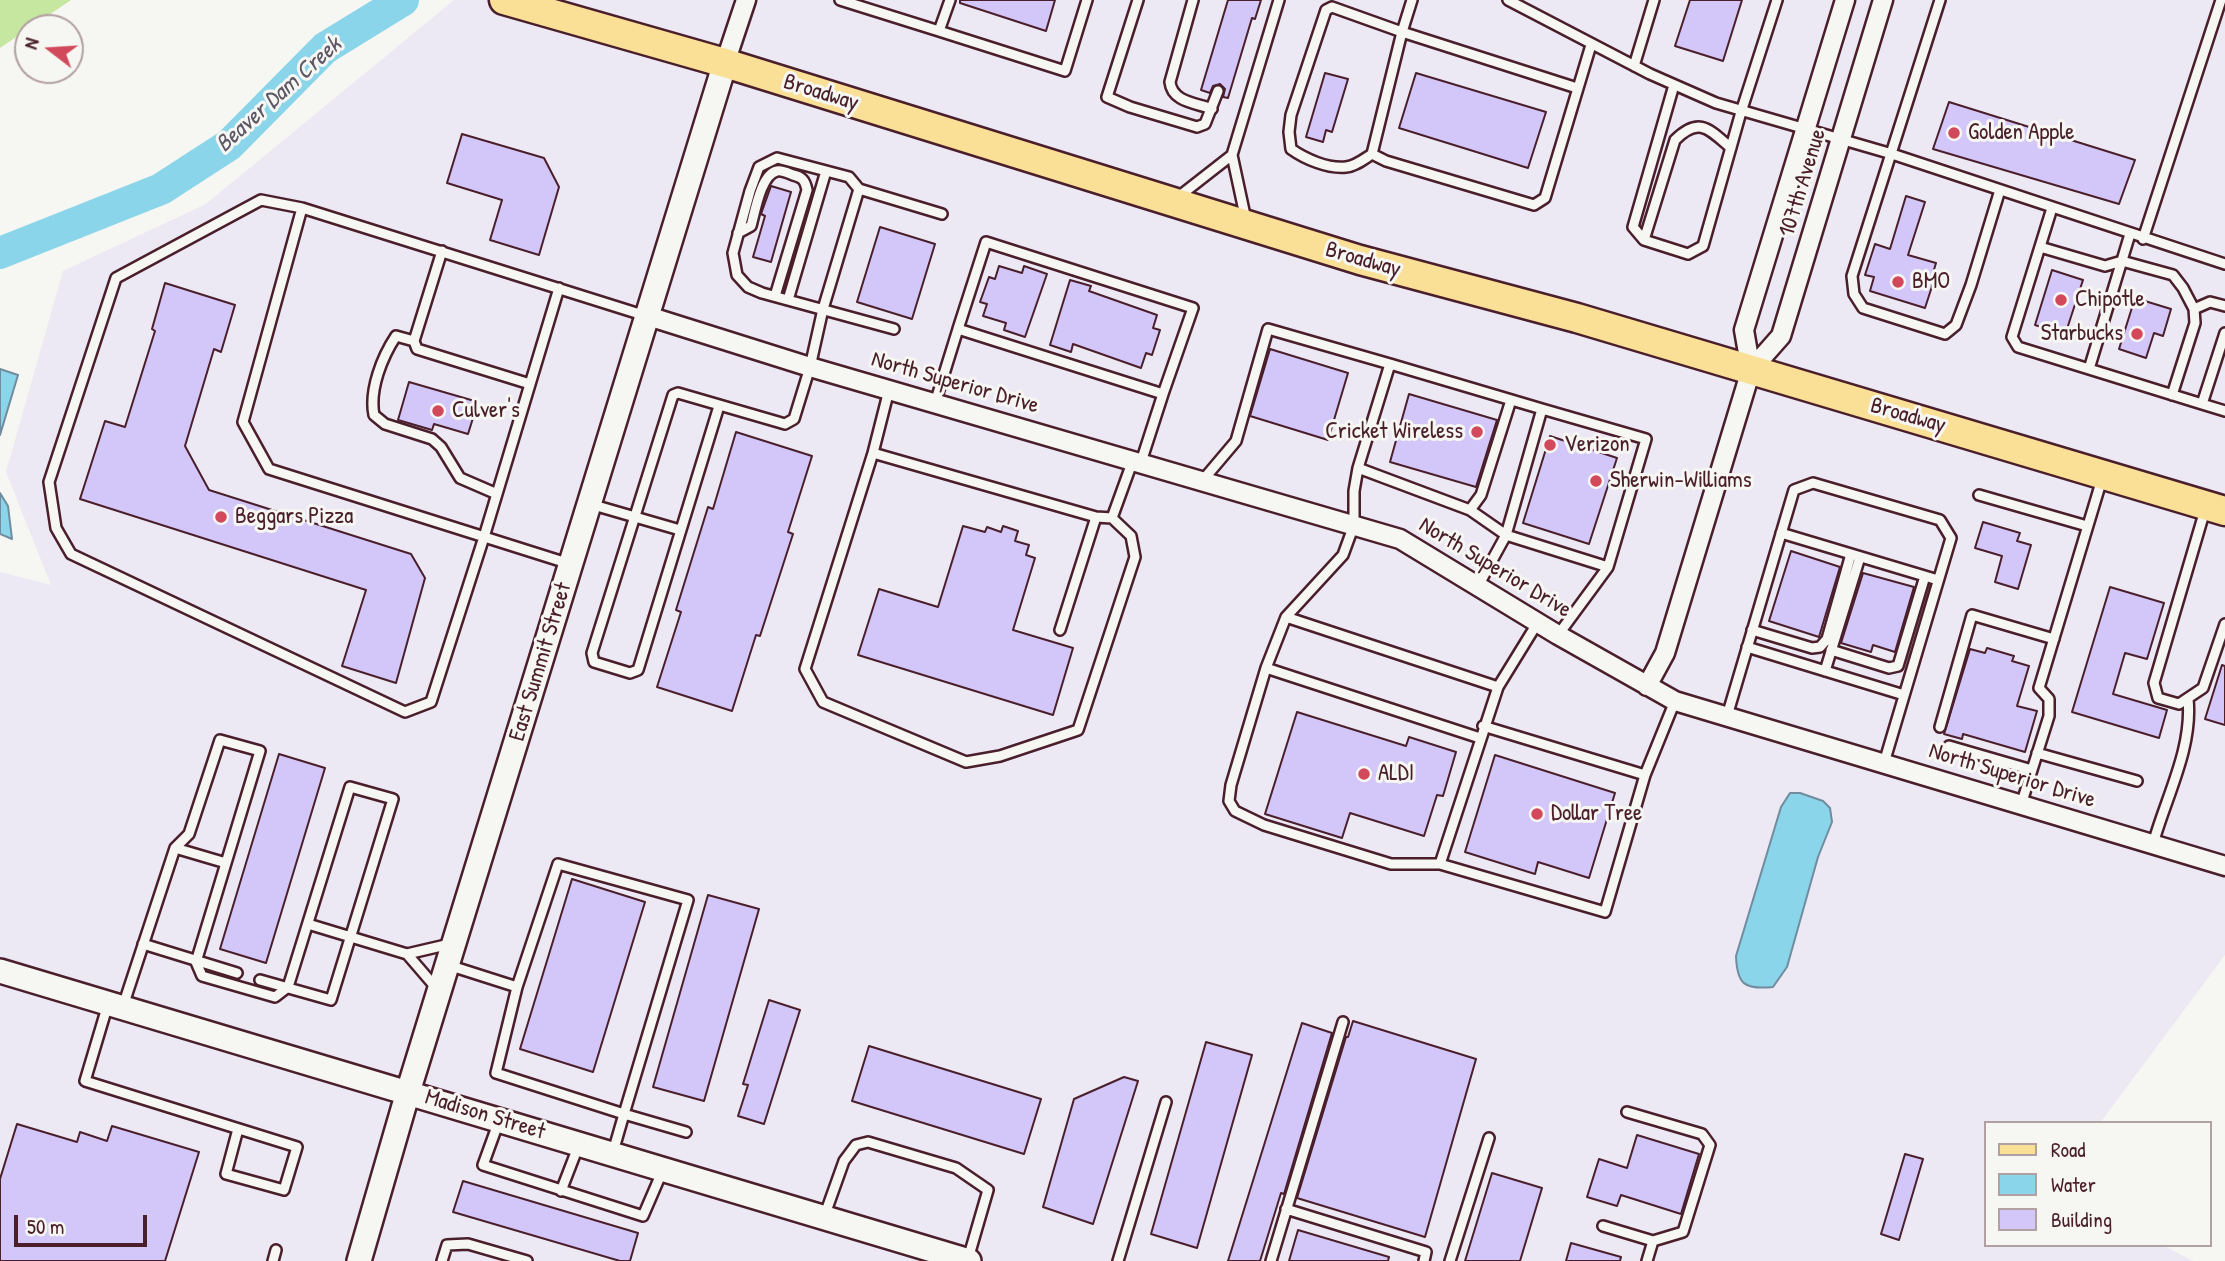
<!DOCTYPE html>
<style>
body{margin:0}
#map{position:relative;width:2225px;height:1261px;overflow:hidden;background:#f6f6f2;font-family:"Patrick Hand",sans-serif}
canvas{display:block}
.legend{position:absolute;left:1984px;top:1121px;width:228px;height:126px;box-sizing:border-box;background:#f6f6f2;border:2px solid #b1a0a2;margin:0;padding:9px 12px;list-style:none;font-size:21px;color:#4a1f2b}
.legend li{display:flex;align-items:center;gap:14px;height:35px}
.legend b{width:35px;border:2px solid #b1a0a2}
.north{position:absolute;left:14px;top:14px;width:70px;height:70px;box-sizing:border-box;background:#f6f6f2;border:2px solid #b1a0a2;border-radius:50%;rotate:287deg;font-size:19px;font-weight:700;line-height:28px;text-align:center;color:#4a1f2b}
.north::after{content:'';display:block;margin:auto;width:24px;height:32px;background:#d1495b;clip-path:polygon(50% 0,100% 100%,50% 72%,0 100%)}
.scale{position:absolute;left:14px;top:1215px;width:133px;height:32px;box-sizing:border-box;border:4px solid #4a1f2b;border-top:0;padding-left:9px;font-size:21px;line-height:24px;white-space:nowrap;color:#4a1f2b;-webkit-text-stroke:5px #f6f6f2;paint-order:stroke}
</style>
<div id="map">
<canvas width="2225" height="1261"></canvas>
<ul class="legend">
<li><b style="height:9px;background:#fadf96"></b>Road</li>
<li><b style="height:19px;background:#8ad5ea"></b>Water</li>
<li><b style="height:19px;background:#d3c7f9"></b>Building</li>
</ul>
<div class="north">N</div>
<div class="scale">50 m</div>
</div>
<script>
const ctx = document.querySelector('canvas').getContext('2d');
ctx.lineJoin = 'round';
function paint(path, color) { ctx.fillStyle = color; ctx.fill(path, 'evenodd'); }
function strokePath(path, color, width, dash) { ctx.strokeStyle = color; ctx.lineWidth = width; ctx.lineCap = dash ? 'butt' : 'round'; ctx.setLineDash(dash || []); ctx.stroke(path); }
function write(font, color, halo, rows, align = 'center') {
  ctx.font = font + ' "Patrick Hand",sans-serif'; ctx.lineWidth = 6; ctx.setLineDash([]); ctx.textBaseline = 'middle'; ctx.strokeStyle = halo; ctx.fillStyle = color; for (const [text, x, y, turn = 0] of rows) {
    ctx.save(); ctx.translate(x, y); ctx.rotate((+turn || 0) * Math.PI / 180); ctx.textAlign = isNaN(turn) ? turn : align; if (halo) ctx.strokeText(text, 0, 0); ctx.fillText(text, 0, 0); ctx.restore();
  }
}
paint(new Path2D(`
 M454,0H2225V955L2100,1123H1985V1245H2162L2193,1261H0V572L51,585L6,472L63,271L206,204Z`), '#ece8f4');
paint(new Path2D(`
 M0,0H71L0,48Z`), '#c5e7a0');
const water = new Path2D(`
 M0,369L18,375L0,435Z
 M0,493L8,506L12,539L0,534Z
 M1790,793H1800L1823,801L1830,808L1832,822L1818,857L1787,967L1773,987C1744,990 1737,984 1736,956L1781,807Z`);
paint(water, '#8ad5ea');
strokePath(water, '#708c9e', 2);
strokePath(new Path2D(`
 M0,253L161,189L229,145L325,48L403,0`), '#8ad5ea', 32);
const building = new Path2D(`
 M960,0H1055L1046,31L960,3Z
 M1228,0H1261L1255,19L1252,18L1228,98L1223,97L1225,89L1220,84L1213,86L1210,93L1201,90Z
 M1690,0H1742L1723,61L1675,46Z
 M1325,73L1348,79L1332,132L1326,130L1323,142L1306,137Z
 M1416,73L1546,112L1528,168L1399,128Z
 M1949,102L2135,160L2119,204L1933,149Z
 M462,134L544,158L559,187L539,255L490,240L502,200L447,183Z
 M771,186L791,192L771,262L753,257L765,216L761,214Z
 M1906,196L1925,202L1908,255L1936,263L1933,273L1936,274L1925,308L1870,291L1874,277L1865,275L1875,244L1890,249Z
 M880,227L935,244L912,319L857,302Z
 M999,266L1022,273L1024,266L1047,274L1025,337L1004,330L1006,323L983,316L987,304L980,302L989,277L995,279Z
 M2052,270L2083,280L2065,335L2035,325Z
 M1070,280L1091,286L1089,291L1157,315L1153,328L1160,330L1152,355L1146,353L1141,368L1073,344L1071,352L1050,345Z
 M165,283L235,305L221,352L214,349L185,446L209,490L411,554L425,578L396,683L342,666L366,590L80,499L105,421L125,427L155,331L152,329Z
 M2135,298L2171,309L2163,336L2154,333L2146,358L2119,349Z
 M1270,349L1348,373L1328,440L1250,416Z
 M409,382L478,402L468,434L434,424L432,430L398,420Z
 M1409,394L1497,420L1476,487L1390,462Z
 M736,432L812,456L788,532L793,534L760,636L756,635L732,711L657,687L681,612L676,610L708,507L713,509Z
 M1550,436L1617,458L1589,544L1523,523Z
 M1983,522L2020,533L2017,541L2031,545L2018,589L1995,582L2002,556L1975,548Z
 M963,526L985,532L987,527L1001,532L1003,526L1018,531L1015,541L1029,545L1026,555L1035,558L1013,630L1073,648L1053,715L858,655L879,589L938,607Z
 M1791,551L1840,567L1819,637L1769,621Z
 M1863,573L1914,587L1895,652L1873,645L1871,652L1841,643Z
 M2110,587L2164,603L2147,659L2125,653L2113,694L2167,710L2159,738L2072,712Z
 M1987,648L2014,656L2012,661L2029,666L2017,706L2037,711L2025,752L1963,734L1962,739L1944,734L1970,649L1985,653Z
 M2222,665L2225,666V725L2205,719Z
 M1297,712L1406,746L1409,737L1456,752L1443,796L1437,795L1424,836L1350,813L1342,838L1265,814Z
 M279,754L325,768L266,963L220,949Z
 M1495,755L1615,793L1589,878L1538,862L1535,874L1465,852Z
 M572,879L645,902L593,1072L520,1049Z
 M708,895L759,909L704,1101L653,1087Z
 M769,1000L800,1010L764,1124L738,1116L748,1085L743,1084Z
 M1353,1021L1476,1059L1425,1237L1297,1198L1346,1037H1348Z
 M1302,1023L1332,1033L1284,1194L1281,1193L1260,1261H1228Z
 M1206,1042L1252,1055L1197,1248L1151,1234Z
 M869,1046L1041,1099L1024,1154L852,1101Z
 M1124,1077L1138,1081L1093,1224L1043,1207L1074,1099Z
 M17,1124L77,1142L80,1132L107,1141L112,1126L199,1152L165,1261H0V1179Z
 M1637,1135L1699,1154L1681,1214L1621,1195L1617,1206L1587,1197L1599,1159L1627,1168Z
 M1905,1154L1923,1159L1899,1240L1881,1234Z
 M1492,1173L1542,1188L1520,1261H1465Z
 M463,1181L638,1233L630,1261H620L453,1212Z
 M1298,1230L1389,1257L1388,1261H1289Z
 M1571,1243L1621,1257L1620,1261H1566Z`);
paint(building, '#d3c7f9');
strokePath(building, '#4a1f2b', 2);
const service = new Path2D(`
 M840,0L939,31
 M950,0L939,31L1065,71L1087,0
 M1138,0L1107,97L1130,107L1197,127L1205,124L1218,91
 M1193,0L1170,82C1172,102 1196,103 1212,109
 M1508,0L1650,74L1716,103L1892,154L2225,264
 M1940,0L1852,276L1854,294L1863,308L1945,334L1956,325L1971,285L2000,190
 M1634,66L1654,0
 M1674,85L1633,227L1644,240L1688,254L1703,246L1741,112L1777,0
 M1577,88L1402,32L1332,7L1326,10L1291,115L1289,132L1291,149C1305,159 1328,169 1346,167C1356,166 1364,159 1372,154L1386,161L1534,205L1545,198L1591,45
 M1372,154L1402,32L1412,0
 M1232,155L1279,0
 M859,189L942,214
 M1177,198L1232,155L1246,220
 M302,208L261,200L116,278L49,482L56,528L71,554L405,712L431,702L484,537L559,288
 M2052,208L2012,337L2018,347L2202,404
 M738,233L751,226C755,212 761,174 777,171C782,170 788,173 793,175C802,177 805,180 807,190L775,296
 M2143,239L2221,0
 M1644,240L1675,140C1699,116 1709,129 1731,148
 M2040,247L2105,266L2122,261L2173,275L2183,288L2194,309L2195,323L2172,395
 M442,251L414,341L417,349L530,384
 M788,300L826,171
 M2194,309L2210,302L2225,306
 M958,329L986,242L1193,308L1163,394
 M2225,333L2202,404L2225,411
 M414,341L396,336C382,357 369,390 374,415L385,424L432,439L441,447L460,478L497,494
 M2089,369L2130,234
 M889,390L873,453L805,669L823,702L966,762L1000,756L1078,730L1135,557L1131,536L1112,518L1133,460
 M935,403L958,329L1163,394L1141,462
 M719,406L638,670L630,673L594,662L592,653L673,395L678,393L785,424L794,419L810,367L823,309L859,189L849,177L777,158L759,167L750,191L733,253L737,275L748,287L762,293L894,329
 M1542,409L1390,364L1358,468L1470,510L1506,535L1608,567
 M873,453L1096,517L1112,518
 M1358,468L1354,491V525L1343,555L1286,617L1266,668L1231,785L1229,801L1235,811L1264,825L1391,864H1440L1605,912L1645,775L1675,701
 M1203,480L1236,441L1268,329L1390,364
 M1979,495L2087,526
 M590,504L680,530
 M1470,510L1481,495L1511,400
 M2205,510L2154,683L2158,698L2179,704L2203,688L2225,624
 M1781,533L1938,580
 M570,564L269,469L243,422L302,208L646,316
 M1478,586L1506,535L1542,409L1646,439L1608,567L1558,635
 M1286,617L1498,687
 M1060,630L1096,517
 M1752,630L1812,648L1820,647L1827,639L1851,554
 M1747,647L1904,695
 M1831,650L1889,668L1898,666L1925,576
 M1266,668L1480,738
 M1825,671L1860,557
 M1727,716L1794,490L1813,483L1940,520L1951,538L1884,763
 M1483,726L1645,775
 M1940,727L1972,615L2054,639
 M1949,746L2032,770
 M2037,753L2137,781
 M2021,805L2049,716V699L2039,688L2102,479
 M2153,844C2166,797 2193,748 2188,699
 M175,848L226,863
 M1440,864L1498,687L1538,622
 M308,924L407,954L450,944
 M143,944L237,973
 M407,954L438,990
 M448,965L517,987L496,1073L624,1114L613,1152
 M517,987L558,864L688,900L624,1114L686,1132
 M108,1004L85,1081L297,1147L284,1190L226,1174L238,1129
 M123,1006L175,848L189,834L220,740L260,751L196,962L202,976L275,997L288,987L350,787L393,799L331,1000L260,980
 M1627,1112L1702,1134L1710,1145L1683,1232L1653,1241L1647,1261
 M499,1121L483,1165L643,1216L662,1172
 M561,1191L578,1147
 M1286,1209L1426,1252L1424,1261
 M824,1217L844,1161L856,1145L868,1142L956,1168L988,1190L968,1259
 M1603,1226L1653,1241
 M273,1261L276,1250
 M442,1261L447,1245L468,1244L527,1261
 M1118,1261L1166,1102
 M1271,1261L1343,1022
 M1450,1261L1489,1138`);
const minor = new Path2D(`
 M725,63L746,0
 M648,316L810,367L1400,539L1558,635L1675,701L2225,866
 M1751,370L1744,330L1845,0
 M1647,686L1665,653L1751,370L1781,336L1883,0`);
const tertiary = new Path2D(`
 M0,971L969,1261
 M359,1261L408,1092L725,63`);
const primary = new Path2D(`
 M504,0L725,63L1360,260L1577,318L2225,511`);
strokePath(service, '#4a1f2b', 14);
strokePath(minor, '#4a1f2b', 23);
strokePath(tertiary, '#4a1f2b', 28);
strokePath(primary, '#4a1f2b', 33);
strokePath(service, '#f6f6f2', 9);
strokePath(minor, '#f6f6f2', 18);
strokePath(tertiary, '#f6f6f2', 23);
strokePath(primary, '#fadf96', 28);
for (const [x, y, r, color] of [
 [1954,133,7,"#d1495b"],
 [1898,282,7,"#d1495b"],
 [2061,300,7,"#d1495b"],
 [2137,334,7,"#d1495b"],
 [438,411,7,"#d1495b"],
 [1477,432,7,"#d1495b"],
 [1550,445,7,"#d1495b"],
 [1596,481,7,"#d1495b"],
 [221,517,7,"#d1495b"],
 [1364,774,7,"#d1495b"],
 [1537,814,7,"#d1495b"]
]) { const dot = new Path2D(); dot.arc(x, y, r, 0, 2 * Math.PI); ctx.fillStyle = color; ctx.fill(dot); strokePath(dot, '#f6f6f2', 2.5); }
write('23px', '#4a1f2b', '#f6f6f2', [
 ["Broadway",821,93,17],
 ["107th Avenue",1803,183,-73],
 ["Broadway",1363,260,16],
 ["North Superior Drive",955,383,16],
 ["Broadway",1908,416,16],
 ["North Superior Drive",1495,568,31],
 ["East Summit Street",541,662,-73],
 ["North Superior Drive",2012,776,17],
 ["Madison Street",485,1115,17]
]);
write('23px', '#4a1f2b', '#f6f6f2', [
 ["Golden Apple",1968,133],
 ["BMO",1912,282],
 ["Chipotle",2075,300],
 ["Starbucks",2123,334,"right"],
 ["Culver's",452,411],
 ["Cricket Wireless",1463,432,"right"],
 ["Verizon",1564,445],
 ["Sherwin-Williams",1610,481],
 ["Beggars Pizza",235,517],
 ["ALDI",1378,774],
 ["Dollar Tree",1551,814]
], 'left');
write('italic 24px', '#5d5664', '#f6f6f2', [
 ["Beaver Dam Creek",279,95,-42]
]);
</script>
